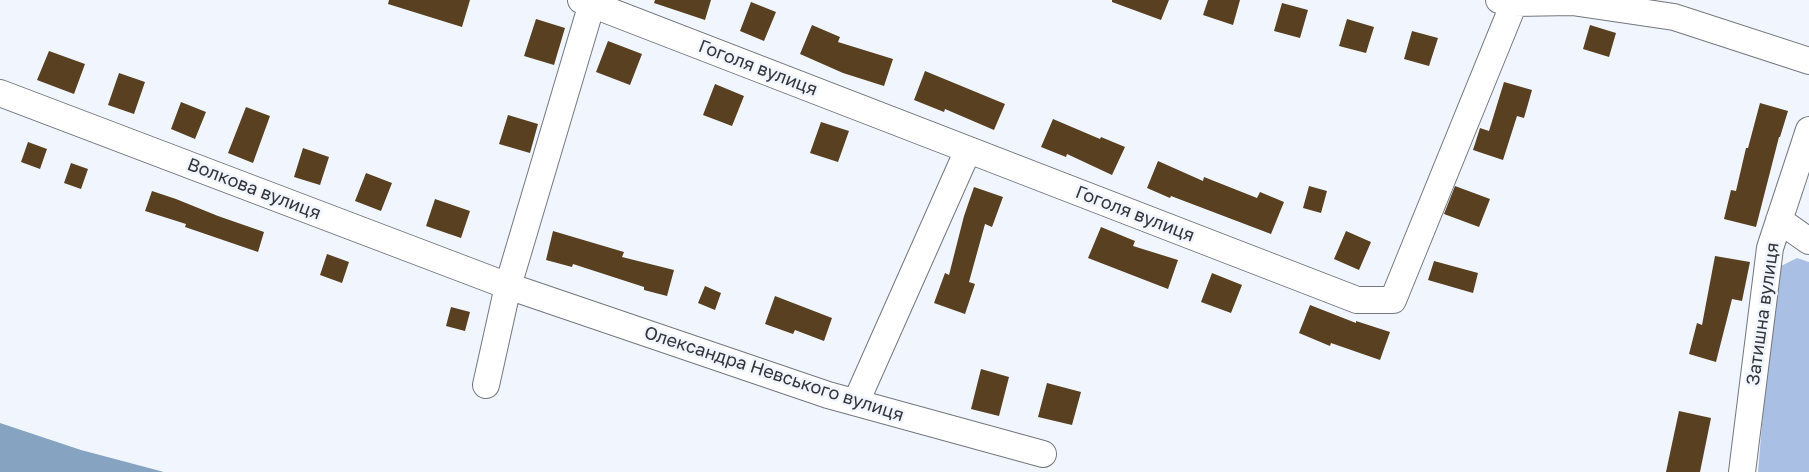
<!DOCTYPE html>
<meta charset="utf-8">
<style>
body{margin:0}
canvas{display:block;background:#f1f6fe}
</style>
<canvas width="1809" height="472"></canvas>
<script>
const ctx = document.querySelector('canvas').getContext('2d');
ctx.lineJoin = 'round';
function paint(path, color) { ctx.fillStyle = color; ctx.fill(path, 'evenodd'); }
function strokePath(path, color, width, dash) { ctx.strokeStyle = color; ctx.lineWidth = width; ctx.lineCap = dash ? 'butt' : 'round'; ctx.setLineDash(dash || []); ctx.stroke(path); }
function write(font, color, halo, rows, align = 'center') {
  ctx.font = font + ' "Golos Text",sans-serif'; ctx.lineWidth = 5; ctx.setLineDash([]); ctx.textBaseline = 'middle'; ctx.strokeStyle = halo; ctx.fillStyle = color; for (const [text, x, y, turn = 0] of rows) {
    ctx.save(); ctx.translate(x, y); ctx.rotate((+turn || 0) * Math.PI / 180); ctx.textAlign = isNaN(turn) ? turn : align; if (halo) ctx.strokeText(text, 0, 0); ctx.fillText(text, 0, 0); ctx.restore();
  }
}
paint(new Path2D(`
 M1797,258L1809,262V472H1758L1775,269Z`), '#a9bfe3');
paint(new Path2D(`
 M0,423L81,450L164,472H0Z`), '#86a3c2');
paint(new Path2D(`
 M389,0H470L462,27L388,4Z
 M655,0H711L705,20L654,3Z
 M1112,0H1169L1161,20L1112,2Z
 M1208,0H1240L1233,25L1203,15Z
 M751,2L776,12L764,41L740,31Z
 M1282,3L1308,10L1300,38L1274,31Z
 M536,19L565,28L554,65L524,56Z
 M1347,19L1374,27L1366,53L1339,46Z
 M812,25L840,37L838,42L893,59L884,86L843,73L800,54Z
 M1590,25L1616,33L1609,57L1583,49Z
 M1412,31L1438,38L1429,66L1404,59Z
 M608,41L642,54L630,85L596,72Z
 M49,51L85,64L74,94L37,80Z
 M925,71L1005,104L994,130L945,109L944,112L914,100Z
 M119,73L145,82L134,114L108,105Z
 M1504,82L1532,90L1524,118L1517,116L1503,160L1473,150L1480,128L1489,131Z
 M715,84L744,96L732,126L703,115Z
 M181,102L206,112L195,139L171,129Z
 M1760,103L1788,111L1780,137H1779L1756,227L1724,219L1731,190L1736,191L1746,148H1748Z
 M246,107L270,116L253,163L228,153Z
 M508,115L538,124L530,153L499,144Z
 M1053,119L1100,139L1101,137L1125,147L1112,175L1067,154L1066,157L1041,147Z
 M821,122L849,131L838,162L810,153Z
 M28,142L47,149L40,169L21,162Z
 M303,148L329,157L320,185L294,177Z
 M1158,161L1203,181L1204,177L1257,198L1260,192L1284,202L1271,234L1171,196L1170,198L1147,188Z
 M71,163L88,169L81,189L64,183Z
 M366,173L392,183L381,211L355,201Z
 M1309,186L1327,191L1321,213L1303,208Z
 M1455,186L1490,199L1479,227L1444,214Z
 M974,187L1003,197L992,227L985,224L969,282L975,284L965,314L934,303L945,273L949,275L964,216Z
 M152,191L176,199L218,216L264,232L258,252L185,227L186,224L145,211Z
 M435,199L470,211L461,238L426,226Z
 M1101,227L1135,241L1133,246L1178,260L1168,289L1088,258Z
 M553,231L624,252L622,257L674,270L667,296L644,290V287L573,264L572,267L546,260Z
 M1346,231L1371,242L1359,270L1334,259Z
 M327,254L349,262L342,283L320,275Z
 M1715,256L1750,262L1742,301L1732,299L1716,362L1689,354L1697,323L1702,325Z
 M1434,261L1478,273L1473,293L1428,280Z
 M1212,273L1242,285L1231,313L1201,302Z
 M705,286L721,293L715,310L698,303Z
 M775,296L832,318L824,341L795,330L793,334L765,324Z
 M1310,305L1356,323V321L1390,332L1380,360L1331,343L1330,346L1299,333Z
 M451,307L470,312L465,331L446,326Z
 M981,369L1009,377L999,416L971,409Z
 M1047,383L1081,392L1072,425L1038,417Z
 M1679,411L1711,418L1700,472H1666Z`), '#584021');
const minor = new Path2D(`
 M581,0L1357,300H1393L1514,3
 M1499,0L1514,3L1572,2L1674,17L1809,61
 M0,93L508,286L828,395L1043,454
 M1779,220L1809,241
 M486,385L508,286L593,0
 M856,402L968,150
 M1742,472L1770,248L1809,130`);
strokePath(minor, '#73777e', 28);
strokePath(minor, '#fff', 26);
write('18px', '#333538', '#f1f6fe', [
 ["Гоголя вулиця",758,68,21],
 ["Волкова вулиця",254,189,21],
 ["Гоголя вулиця",1135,214,21],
 ["Затишна вулиця",1763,314,-82],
 ["Олександра Невського вулиця",774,374,18]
]);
</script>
